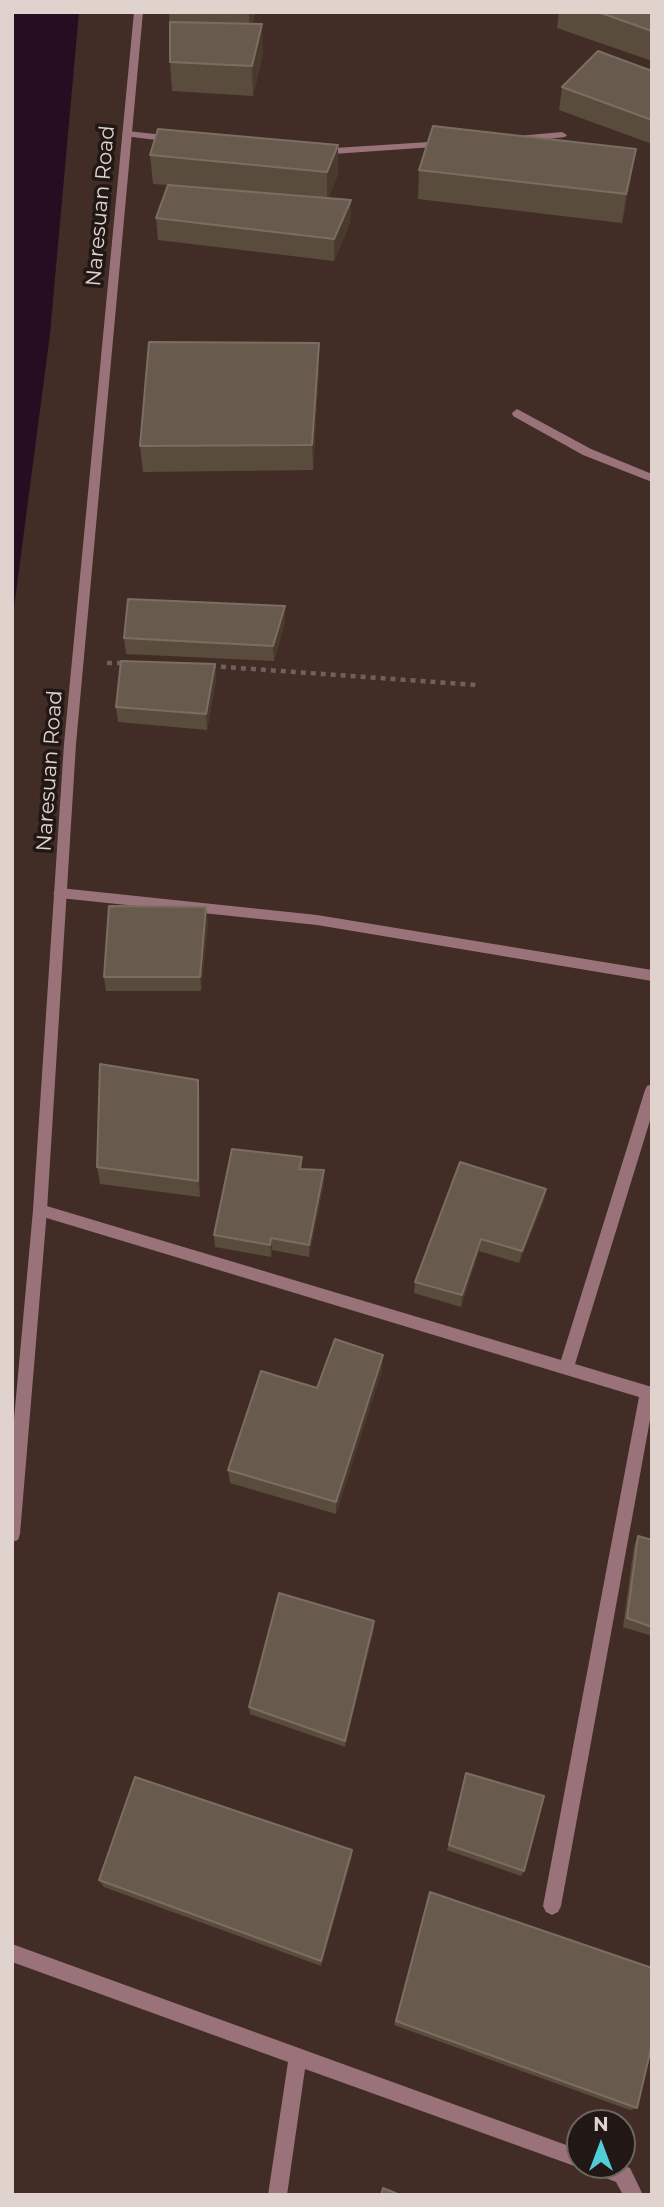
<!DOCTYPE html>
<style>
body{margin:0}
#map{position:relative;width:664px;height:2207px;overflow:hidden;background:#412d26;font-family:Montserrat,sans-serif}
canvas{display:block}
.frame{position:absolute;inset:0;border:14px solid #e0d3ce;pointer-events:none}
.north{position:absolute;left:566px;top:2109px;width:70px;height:70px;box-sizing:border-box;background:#211815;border:2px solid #6d635f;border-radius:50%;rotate:0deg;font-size:19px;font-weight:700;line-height:28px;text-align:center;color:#e0d3ce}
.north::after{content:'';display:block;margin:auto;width:24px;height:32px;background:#52ccd6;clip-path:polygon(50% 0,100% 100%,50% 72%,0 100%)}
</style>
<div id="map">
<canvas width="664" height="2207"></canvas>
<div class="frame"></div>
<div class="north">N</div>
</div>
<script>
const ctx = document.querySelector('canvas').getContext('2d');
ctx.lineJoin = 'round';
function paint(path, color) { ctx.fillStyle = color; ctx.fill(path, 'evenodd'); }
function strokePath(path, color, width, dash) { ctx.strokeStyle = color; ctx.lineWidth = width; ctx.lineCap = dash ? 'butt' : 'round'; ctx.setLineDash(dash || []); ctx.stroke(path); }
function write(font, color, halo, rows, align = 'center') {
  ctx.font = font + ' Montserrat,sans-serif'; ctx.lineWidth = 7; ctx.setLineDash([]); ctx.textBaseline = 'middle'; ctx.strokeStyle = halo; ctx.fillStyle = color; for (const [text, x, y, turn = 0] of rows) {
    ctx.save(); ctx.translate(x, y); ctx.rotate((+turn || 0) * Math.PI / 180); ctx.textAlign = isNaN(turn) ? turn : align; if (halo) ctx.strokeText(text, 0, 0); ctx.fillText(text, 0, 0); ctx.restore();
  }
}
paint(new Path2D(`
 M12,12H79L50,334L12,623Z`), '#260e22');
strokePath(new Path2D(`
 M107,663H126
 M211,666L477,685`), '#715f59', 4.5, [5, 5]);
paint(new Path2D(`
 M12,1944L580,2150V2165H587L580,2168L305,2069L287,2195H268L288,2062L12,1962Z
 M588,2165H622L630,2168L643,2195H623L616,2182L590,2172Z`), '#9a737a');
paint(new Path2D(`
 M127,131L173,136L178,139L173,142L124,136L122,134Z
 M562,132L567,135L565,137L518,142L513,139L518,136Z
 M445,141L450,144L448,146L319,155L314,152L319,149Z
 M517,409L591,449L652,474V482L583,455L513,416L512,413Z
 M60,888L317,915L652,970V981L317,925L60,898L53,893Z
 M652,1084V1114L575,1364L652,1387V1409L561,1906L558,1912L552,1915L546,1912L543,1906L639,1397L40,1216L35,1215L33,1210L35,1205L40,1204L561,1360L645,1090L647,1086Z`), '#9a737a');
paint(new Path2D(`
 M134,12H143L76,744L47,1210L20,1534L18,1540L12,1542V1441L33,1210L64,744Z`), '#9a737a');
paint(new Path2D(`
 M169,12H255L253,23L263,53L253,96L172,91L170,62V33Z
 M559,12H652V61L557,28Z
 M652,71V144L559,110L562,87Z
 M158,129L338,174L328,199L351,200L350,223L334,261L158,240L156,218L168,185L153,184L150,155Z
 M419,170L631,178L622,223L418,199Z
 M319,343V369L313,470L143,472L140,446Z
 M285,606V622L274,661L126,654L124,638Z
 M215,664L216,680L207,730L118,722L116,707Z
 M208,922L201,991H106L104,977Z
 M200,1097V1197L100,1184L97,1167Z
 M302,1157V1169L324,1170V1183L309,1257L272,1250L271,1257L215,1247L214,1235Z
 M546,1189L544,1201L519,1263L479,1251L461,1307L414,1293L415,1282Z
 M382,1370L336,1514L230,1483L228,1470L317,1388Z
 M638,1536L652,1540V1636L623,1627L634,1546Z
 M374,1621V1629L345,1747L250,1714L249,1707Z
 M464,1779L524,1871L521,1876L447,1850Z
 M352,1857L321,1966L104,1887L99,1880Z
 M430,1892L637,2108L630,2110L394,2025Z`), '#5a4c3d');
paint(new Path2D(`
 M249,12H255L250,41Z
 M262,24L263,53L253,96L252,66Z
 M338,145V174L327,201V172Z
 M636,149L631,178L622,223L626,194Z
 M351,200L350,223L334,261V239Z
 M319,343V369L313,470L312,445Z
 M285,606V622L274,661L273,646Z
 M215,664L216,680L207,730L206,714Z
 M206,907L208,922L201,991L200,977Z
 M198,1080L200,1097V1197L198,1181Z
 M324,1170V1183L309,1257V1245Z
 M546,1189L544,1201L519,1263L522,1251Z
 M271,1238L272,1250L271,1257L270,1245Z
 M481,1239L479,1251L461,1307L462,1295Z
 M383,1355L382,1370L336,1514V1502Z
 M374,1621V1629L345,1747V1741Z
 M352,1850V1857L321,1966V1961Z`), '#4a3a2d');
const building = new Path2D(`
 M598,12H652V31Z
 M170,22L262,24L252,66L170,62Z
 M598,51L652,71V120L562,87Z
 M433,126L636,149L626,194L419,170Z
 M158,129L338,145L327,172L150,155Z
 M168,185L351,200L334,239L156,218Z
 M149,342L319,343L312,445L140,446Z
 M128,599L285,606L273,646L124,638Z
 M121,661L215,664L206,714L116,707Z
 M109,906L206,907L200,977H104Z
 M100,1064L198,1080V1181L97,1167Z
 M232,1149L302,1157L299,1169L324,1170L309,1245L271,1238L270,1245L214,1235Z
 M460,1162L546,1189L522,1251L481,1239L462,1295L415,1282Z
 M335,1339L383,1355L336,1502L228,1470L261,1371L317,1388Z
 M638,1536L652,1540V1627L627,1618Z
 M279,1593L374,1621L345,1741L249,1707Z
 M466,1773L544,1796L524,1871L449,1845Z
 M135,1777L352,1850L321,1961L99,1880Z
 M430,1892L652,1968V2044L637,2108L396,2021Z
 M383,2188L400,2195H381Z`);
paint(building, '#685b4d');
strokePath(building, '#7b6e61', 2);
write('21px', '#e0d3ce', '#211815', [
 ["Naresuan Road",101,206,-85],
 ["Naresuan Road",50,771,-86]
]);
</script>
